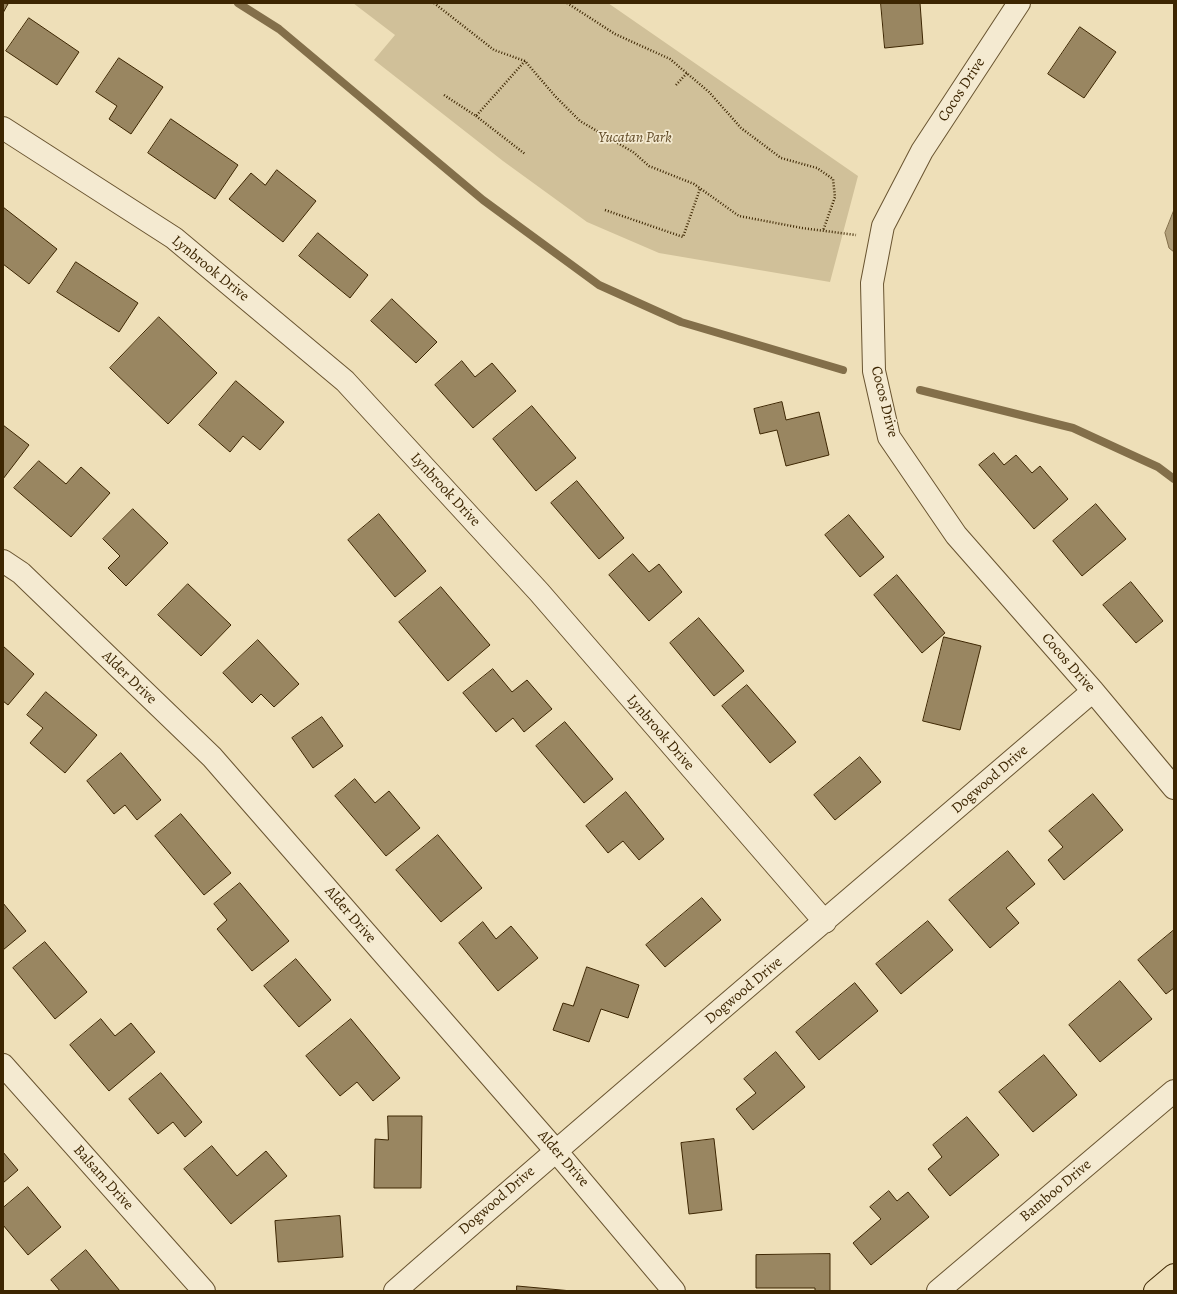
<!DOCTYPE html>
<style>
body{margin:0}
#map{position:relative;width:1177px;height:1294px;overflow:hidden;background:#eedfb8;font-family:Alegreya,serif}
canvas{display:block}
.frame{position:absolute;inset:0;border:4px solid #3d2602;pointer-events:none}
</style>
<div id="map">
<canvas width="1177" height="1294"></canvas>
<div class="frame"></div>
</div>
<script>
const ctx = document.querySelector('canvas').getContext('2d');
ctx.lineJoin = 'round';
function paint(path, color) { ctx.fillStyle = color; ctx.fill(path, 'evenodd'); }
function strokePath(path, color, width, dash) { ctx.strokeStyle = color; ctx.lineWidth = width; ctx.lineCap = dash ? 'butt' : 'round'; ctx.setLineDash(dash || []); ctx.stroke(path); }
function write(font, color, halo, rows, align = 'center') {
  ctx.font = font + ' Alegreya,serif'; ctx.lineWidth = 3.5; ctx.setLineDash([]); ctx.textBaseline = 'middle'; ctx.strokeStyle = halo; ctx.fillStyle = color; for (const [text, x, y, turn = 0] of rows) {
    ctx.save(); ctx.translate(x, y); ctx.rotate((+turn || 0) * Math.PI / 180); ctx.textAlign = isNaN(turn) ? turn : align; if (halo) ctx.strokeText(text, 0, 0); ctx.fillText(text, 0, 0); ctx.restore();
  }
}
paint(new Path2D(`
 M353,3H608L858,176L830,282L659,253L587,222L503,161L374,60L395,35Z`), '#d0c099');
const water = new Path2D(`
 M1174,210V252L1169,248L1165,233Z`);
paint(water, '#b2a07a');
strokePath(water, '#836f4a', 1);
strokePath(new Path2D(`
 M238,3L279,29L483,200L599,285L681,322L843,370
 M920,390L1073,428L1158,467L1174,479`), '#836f4a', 8);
const building = new Path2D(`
 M3,3L8,4L3,13Z
 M881,3H920L923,44L885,48Z
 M29,18L79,52L57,85L6,51Z
 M1080,27L1116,52L1084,98L1048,74Z
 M119,58L163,87L131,134L109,119L117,106L96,92Z
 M171,119L238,165L215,199L148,153Z
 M277,170L316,201L283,242L229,199L251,173L265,185Z
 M3,207L57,249L29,284L3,264Z
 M318,233L368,275L350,298L299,256Z
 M76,262L138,303L119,332L57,292Z
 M392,299L437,342L416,363L371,321Z
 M159,317L217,373L168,424L110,368Z
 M462,361L475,377L492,363L516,391L473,428L435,385Z
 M236,381L284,422L260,450L243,436L230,452L199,425Z
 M782,402L786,420L819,412L829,455L786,466L777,430L760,434L754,409Z
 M532,406L576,458L536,491L493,439Z
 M3,425L29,445L3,479Z
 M994,453L1004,465L1016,455L1032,473L1040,466L1068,499L1034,529L979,465Z
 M39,461L66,484L81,467L110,493L71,537L14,488Z
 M577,481L624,538L599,559L551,503Z
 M1096,504L1126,539L1082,576L1053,541Z
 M133,509L168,543L126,586L108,568L120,556L103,539Z
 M379,514L426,571L395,597L348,540Z
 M849,515L884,557L860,577L825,535Z
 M633,554L649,572L659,564L682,592L649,621L609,575Z
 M897,575L945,633L922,653L874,595Z
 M1131,582L1163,621L1136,643L1103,605Z
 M188,584L231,625L201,656L158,615Z
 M441,587L490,645L448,681L399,622Z
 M699,618L744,671L714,696L670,643Z
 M944,637L981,646L960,730L923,721Z
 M258,640L299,684L274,707L261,694L252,703L223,673Z
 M3,646L34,674L8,705L3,701Z
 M493,669L512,692L527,680L552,709L524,732L513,718L496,732L463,693Z
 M747,685L796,742L770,763L722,706Z
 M46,692L97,735L65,773L30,743L43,728L27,715Z
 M322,717L343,746L313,768L292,738Z
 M565,722L613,779L584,803L536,746Z
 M121,753L161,800L137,820L125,805L114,814L87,781Z
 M860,757L881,782L835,820L814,795Z
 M355,779L375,803L389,791L420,828L386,856L335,796Z
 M626,792L664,839L639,860L623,841L608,853L586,826Z
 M1093,794L1123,830L1064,880L1048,860L1063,847L1049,831Z
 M181,814L231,873L204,895L155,836Z
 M438,835L482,888L441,922L396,870Z
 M1008,851L1035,884L1006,908L1019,923L990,948L949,900Z
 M240,883L289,941L252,971L217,929L227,920L214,904Z
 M702,898L721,920L665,967L646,945Z
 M3,903L26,931L3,950Z
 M928,921L953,950L901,994L876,964Z
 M483,922L496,939L511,926L538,958L498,991L459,943Z
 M1174,930V988L1166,994L1138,960Z
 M45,942L87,992L55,1019L13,968Z
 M296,959L331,1000L299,1027L264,986Z
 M587,967L639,985L628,1018L601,1009L589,1042L553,1030L563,1003L573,1006Z
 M1120,981L1152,1019L1100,1062L1069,1025Z
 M855,983L878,1011L819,1060L796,1032Z
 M101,1019L115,1036L131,1023L155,1052L109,1091L70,1045Z
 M351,1019L400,1078L373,1101L357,1082L340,1096L306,1056Z
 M776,1052L805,1087L753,1130L736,1109L756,1093L744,1079Z
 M1044,1055L1077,1095L1033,1132L999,1092Z
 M161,1073L202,1122L185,1137L173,1122L158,1134L129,1099Z
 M388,1116H422L421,1188H374L375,1139L388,1140Z
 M967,1117L999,1155L950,1196L928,1169L942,1157L933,1145Z
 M714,1139L722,1210L689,1214L681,1143Z
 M212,1146L237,1176L266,1151L287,1176L231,1224L184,1169Z
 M3,1152L18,1170L3,1183Z
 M28,1187L61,1227L28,1255L3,1225V1208Z
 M889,1191L897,1201L908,1192L929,1217L871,1265L853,1243L881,1219L870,1207Z
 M340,1216L343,1257L278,1262L275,1221Z
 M86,1250L120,1291H60L51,1280Z
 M830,1254V1291H815V1288H756V1255Z
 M517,1286L572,1291H517Z`);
paint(building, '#998661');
strokePath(building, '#3d2602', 1);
const street = new Path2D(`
 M1019,3L922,151L883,226L872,283L874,371L889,437L956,535L1093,691L1174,788
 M3,128L174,238L345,381L539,592L825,922
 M3,561L21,573L212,757L556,1151L674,1291
 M3,1065L204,1291
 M395,1291C626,1089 860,891 1093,691
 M938,1291L1174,1091`);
const highway = new Path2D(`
 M1155,1291L1174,1275`);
strokePath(street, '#695430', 24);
strokePath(highway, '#3d2602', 24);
strokePath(new Path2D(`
 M434,3L494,50L525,61L555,96L580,121L633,152L649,166L694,184L739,216L802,228L856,235
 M567,3L615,34L670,59L709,92L741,128L781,158L817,168L833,179L835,197L823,231
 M676,85L687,73
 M444,95L476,116L525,61
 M476,116L525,154
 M605,210L683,237L700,189`), '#3d2602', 2.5, [1, 2]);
strokePath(street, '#f4ead1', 22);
strokePath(highway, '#eedfb8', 22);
write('15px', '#3d2602', '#f4ead1', [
 ["Cocos Drive",962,90,-57],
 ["Lynbrook Drive",210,269,39],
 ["Cocos Drive",884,402,76],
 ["Lynbrook Drive",445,490,47],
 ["Cocos Drive",1068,663,49],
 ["Alder Drive",129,678,44],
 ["Lynbrook Drive",660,733,49],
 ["Dogwood Drive",990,780,-41],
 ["Alder Drive",350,915,49],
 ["Dogwood Drive",744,991,-40],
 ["Alder Drive",563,1159,49],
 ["Balsam Drive",103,1178,48],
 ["Bamboo Drive",1056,1191,-40],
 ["Dogwood Drive",497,1201,-41]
]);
write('italic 15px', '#624c28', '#f4ead1', [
 ["Yucatan Park",635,138]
]);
</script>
